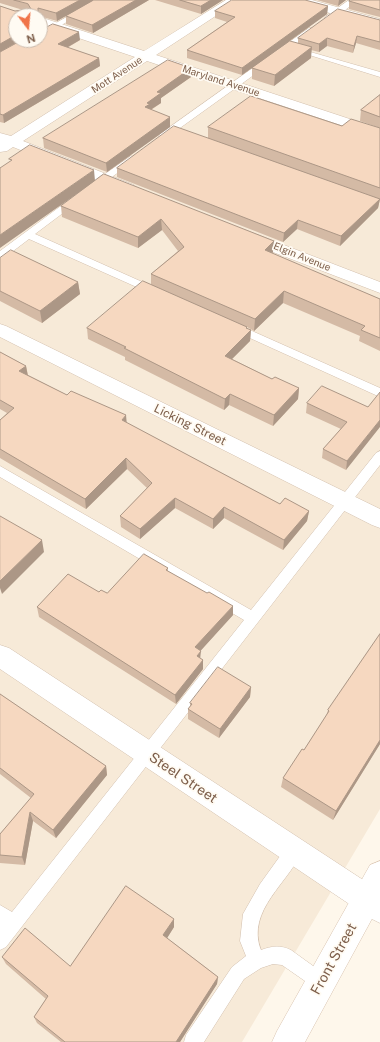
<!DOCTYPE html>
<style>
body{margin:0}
#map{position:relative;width:380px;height:1042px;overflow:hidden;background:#fef7eb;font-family:"Public Sans",sans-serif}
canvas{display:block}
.north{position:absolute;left:8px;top:8px;width:40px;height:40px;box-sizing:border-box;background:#fffbf3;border:1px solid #cbbcaf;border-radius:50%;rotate:164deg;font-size:11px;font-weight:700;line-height:16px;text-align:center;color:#7d5e4a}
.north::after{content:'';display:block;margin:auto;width:14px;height:18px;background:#f07448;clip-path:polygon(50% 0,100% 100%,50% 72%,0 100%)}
</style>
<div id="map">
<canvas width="380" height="1042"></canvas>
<div class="north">N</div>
</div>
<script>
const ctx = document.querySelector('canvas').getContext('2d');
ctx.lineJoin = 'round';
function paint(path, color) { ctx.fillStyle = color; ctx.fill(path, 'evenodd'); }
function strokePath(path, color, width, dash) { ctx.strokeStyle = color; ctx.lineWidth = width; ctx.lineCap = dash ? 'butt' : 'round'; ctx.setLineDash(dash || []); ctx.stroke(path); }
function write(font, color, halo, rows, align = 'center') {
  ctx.font = font + ' "Public Sans",sans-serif'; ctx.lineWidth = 3.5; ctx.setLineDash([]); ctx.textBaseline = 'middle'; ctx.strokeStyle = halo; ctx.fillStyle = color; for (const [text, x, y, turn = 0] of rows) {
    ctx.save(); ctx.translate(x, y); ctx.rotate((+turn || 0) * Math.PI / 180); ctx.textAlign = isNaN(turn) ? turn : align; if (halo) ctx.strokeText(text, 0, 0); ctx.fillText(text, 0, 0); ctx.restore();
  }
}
paint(new Path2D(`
 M0,0H380V809L242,1042H0ZM16,16H40V40H16Z`), '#f7ead8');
const service = new Path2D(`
 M97,0H106L40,37V32Z
 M349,0H358L331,21H325V17Z
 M309,28H315L316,30L293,47L380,72V77L290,49L166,138H160L159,136L160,134Z
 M131,156L135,159L134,161L98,187H92L90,185L92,183Z
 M76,196L81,199L79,201L35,234L158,289L159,291L158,293H150L29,239L4,258L0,259V251L73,197Z
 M234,323L380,388V397L230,329L229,327L230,325Z
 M380,451V465L6,947L0,950V905L12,912L244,620L0,477V466L251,610L376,453Z
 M294,843L300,845L302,851C289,883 246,910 261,950C272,946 280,945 291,950L327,976L330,982L327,988L321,991L315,988L282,965L273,964L261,968L244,979L204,1042H184L186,1035L232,967L246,956L240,941L243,914L260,884L288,845Z`);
const minor = new Path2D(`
 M226,0H240L156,55L380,129V138L147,61L23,141L134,185L136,188L134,191L128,193L122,191L13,147L7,151L0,152V133L11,136L135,57L40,25V17L144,51Z
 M292,0H312L380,19V27L294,3Z
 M245,230L380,282V293L239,239L237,235L239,231Z
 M0,324L6,326L380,509V528L372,525L0,337Z
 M0,645L9,648L380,891V923L370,918L0,669Z`);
const secondary = new Path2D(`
 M380,861V904L305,1042H272L277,1031L370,865Z`);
strokePath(service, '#d3c0ae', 1);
strokePath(minor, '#d3c0ae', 1);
strokePath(secondary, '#d8c2ae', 1);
paint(service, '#fff');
paint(minor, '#fff');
paint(secondary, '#fff');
paint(new Path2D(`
 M0,0H94L57,21L39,16H16L21,40L7,48L80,40L67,48L99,58L100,66L4,123L0,122V6L15,11L23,10L0,3Z
 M94,0H149L93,33L66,24V16Z
 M155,0H223L201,14Z
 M317,0H346L338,6Z
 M380,0V17L349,9V1Z
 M328,6L327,14L269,56L298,43V38L380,20V50L356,43L353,53L327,46L319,52L311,50V58L274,86L252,79V68L242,75L187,58V50L227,22L215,18V11Z
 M191,68V77L161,98V103L151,110L170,127L107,172L44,148L43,138Z
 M380,95V128L360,121L361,110Z
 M342,126L380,128V199L378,208L340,246L297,229L283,242L117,177V168L208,138V127Z
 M104,174L273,252L272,254L380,299V351L359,341L360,336L283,303L254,331L247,327V329L251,330L250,341L232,359L272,379L299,388L298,399L273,426L229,405L224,410L125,360V357L88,339L87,328L151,285V274L178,251L162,230L138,248L62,217L61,206Z
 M0,258L78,282L80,294L42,323L0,301Z
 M0,352L26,366L28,375L67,395L127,423L280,504L309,511L307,521L283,550L224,518L213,529L175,508L140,539L121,527L120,516L147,488L127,469L86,509L0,458V420L7,413L0,409Z
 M307,403L368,407L346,470L322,458L323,449L341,429L306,413Z
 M168,568V571L233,615L200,651V658L203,660V669L176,704L39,617L37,607L99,592L107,593Z
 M380,634V744L333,820L281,787L283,778L304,750L326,716L328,710Z
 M251,687L250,697L219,738L188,719V709L190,706V703Z
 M0,694L106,766L107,775L56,838L33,821L25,865L0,863V834L31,798L0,774Z
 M174,919V927L167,938L218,977L217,984L180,1042H61L37,1023L34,1017L46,999L6,964L2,957L70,966Z`), '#d4baa5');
paint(new Path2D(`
 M80,0H94L57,21L56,13Z
 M136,0H149L93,33L92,25Z
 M211,0H223L201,14V6Z
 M339,0H346L338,6Z
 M328,6L327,14L242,75V68Z
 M43,20L44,28L40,30V22Z
 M79,32L80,40L59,52L58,44Z
 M16,35V40H21L0,52V44Z
 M357,36L356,43L353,53L354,46Z
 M327,38V46L319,52V44Z
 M312,47L311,58L274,86L275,75Z
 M99,58L100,66L4,123L3,115Z
 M191,68V77L161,98V103L150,110L145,107L147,103L157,92Z
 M170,117V127L107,172L106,163Z
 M94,170L95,181L0,248V235Z
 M380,199L378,208L340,246L341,236Z
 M161,219L162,230L138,248V237Z
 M298,220L297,229L283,242L284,233Z
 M274,241L273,252L264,262L265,250Z
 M78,282L80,294L42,323L40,311Z
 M284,291L283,303L254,331L255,319Z
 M247,327L246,334L251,330L250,341L224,367L225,356Z
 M26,366L28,377L19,371Z
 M299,388L298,399L273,426L274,415Z
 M230,394L229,405L224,410L225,399Z
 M126,415L127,426L122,420Z
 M380,420V427L346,470L347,461Z
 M126,458L127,469L86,509L85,499Z
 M175,498V508L140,539V529Z
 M224,507V518L213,529V519Z
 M309,511L307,521L283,550L284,540Z
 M42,540L44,552L2,594L0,588V581Z
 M233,606V615L195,657V647Z
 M201,651L200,660L197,656Z
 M203,660V669L176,704L175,695Z
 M251,687L250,697L219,738L220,729Z
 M380,740V744L333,820L336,811Z
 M106,766L107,775L56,838L53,830Z
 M30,812L33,821L25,865L22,857Z
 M174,919V927L164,943L163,935Z
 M218,977L217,984L180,1042H176Z`), '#ac9786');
const building = new Path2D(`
 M14,0H80L56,13L38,8V16H16V35L0,44V6L15,11L31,9L28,4Z
 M94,0H136L92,25L66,16Z
 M180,0H211L201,6Z
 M232,0H305L328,6L242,68L187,50L235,17L215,11Z
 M351,0H380V10L349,1Z
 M338,9L380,20V42L357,36L354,46L327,38L319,44L298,38Z
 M53,24L79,32L58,44L99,58L3,115L0,114V52L22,40H40V31Z
 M290,41L312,47L275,75L252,68Z
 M168,60L191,68L157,92L161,93L147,103L150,104L145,107L170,117L106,163L43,138Z
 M380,95V117L361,110Z
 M251,96L342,126L351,119L380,128V188L208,127Z
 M174,126L380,199L341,236L298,220L284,233L117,168Z
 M30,145L94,170L0,235V168L12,160L9,159Z
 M104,174L274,241L265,250L380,299V338L361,330L365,326L284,291L255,319L151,274L184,247L161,219L138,237L61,206Z
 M11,250L78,282L40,311L0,291V258Z
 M143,281L247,327L246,328L251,330L225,356L272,379L275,377L299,388L274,415L230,394L225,399L124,348L126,347L87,328Z
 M0,352L26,366L19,371L67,395L71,391L126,415L122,420L280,504L285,498L309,511L284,540L224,507L213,519L175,498L140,529L120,516L152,483L126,458L85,499L0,449V420L14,408L0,400Z
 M322,386L368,407L380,392V420L347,461L323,449L347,422L307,403Z
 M0,516L42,540L0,581Z
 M144,554L168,568L166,570L207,593L209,592L233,606L195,647L201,651L197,656L203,660L175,695L37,607L68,574L99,592L101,590L107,593Z
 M380,634V740L336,811L283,778L302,749L304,750L329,711L328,710Z
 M218,667L251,687L220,729L188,709L192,704L190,703Z
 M0,694L106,766L53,830L30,812L22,857L0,855V834L34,794L0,768Z
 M126,886L174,919L163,935L218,977L176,1042H65L34,1017L48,996L2,957L25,928L70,966Z`);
paint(building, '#f6d8c0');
strokePath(building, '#ac9786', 1);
write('10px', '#7d5e4a', '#fffbf3', [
 ["Mott Avenue",117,75,-33],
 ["Maryland Avenue",221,81,18],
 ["Elgin Avenue",302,257,22]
]);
write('12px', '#7d5e4a', '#fffbf3', [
 ["Licking Street",190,425,26]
]);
write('14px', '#7d5e4a', '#fffbf3', [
 ["Steel Street",183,778,34],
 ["Front Street",334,959,-61]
]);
</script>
